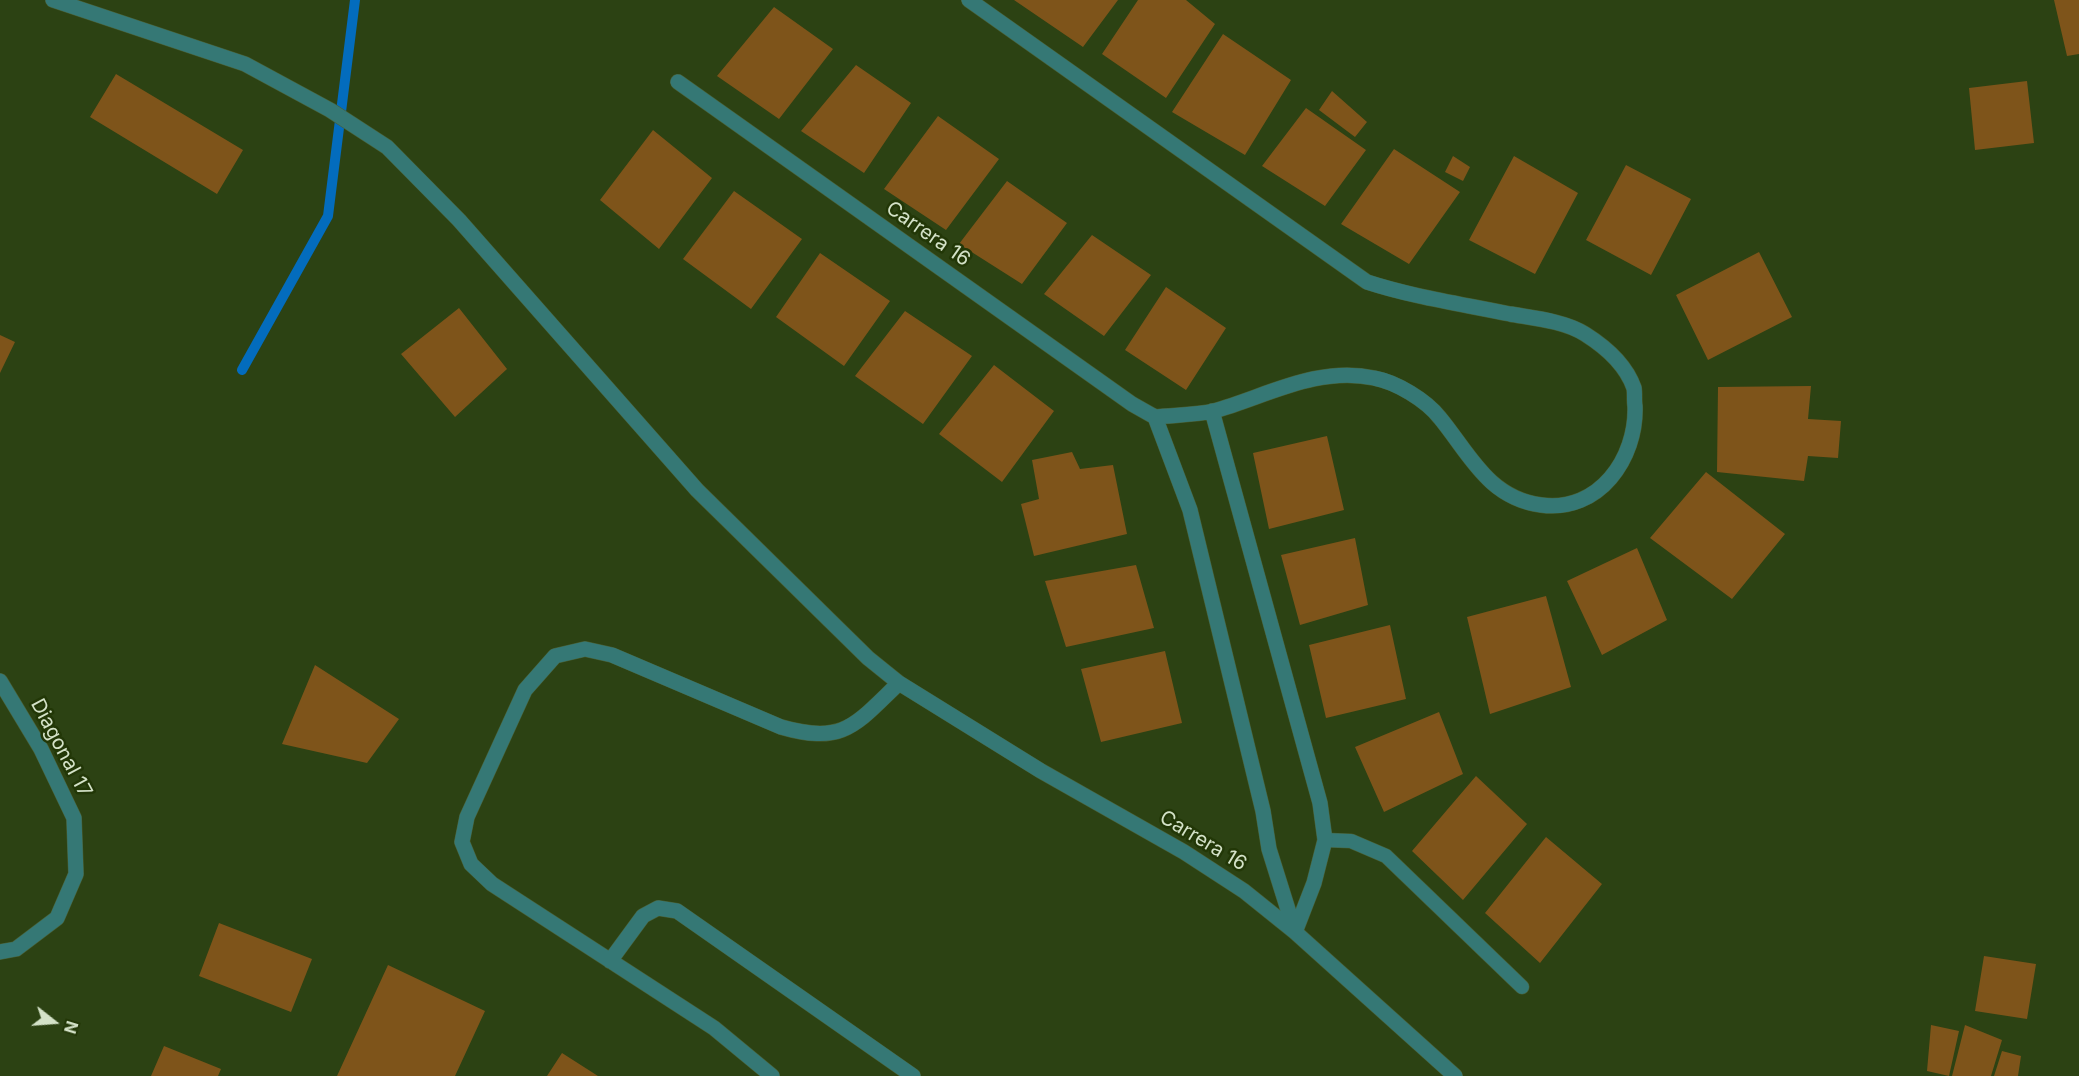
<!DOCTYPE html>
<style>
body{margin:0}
#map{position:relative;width:2079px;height:1076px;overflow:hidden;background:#2c4213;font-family:Inter,sans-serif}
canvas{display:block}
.north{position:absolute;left:24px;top:992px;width:60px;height:60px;-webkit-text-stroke:4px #223707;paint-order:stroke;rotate:107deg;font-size:16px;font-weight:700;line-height:24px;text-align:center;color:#d4e2c8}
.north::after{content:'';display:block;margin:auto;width:21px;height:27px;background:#d4e2c8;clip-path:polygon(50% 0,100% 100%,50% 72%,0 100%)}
</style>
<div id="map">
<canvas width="2079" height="1076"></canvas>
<div class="north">N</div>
</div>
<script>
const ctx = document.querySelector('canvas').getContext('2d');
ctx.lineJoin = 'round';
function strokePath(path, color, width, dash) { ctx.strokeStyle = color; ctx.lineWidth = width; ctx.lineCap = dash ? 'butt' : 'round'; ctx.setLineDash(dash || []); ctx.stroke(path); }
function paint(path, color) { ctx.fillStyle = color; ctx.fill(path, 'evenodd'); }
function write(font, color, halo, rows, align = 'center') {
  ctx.font = font + ' Inter,sans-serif'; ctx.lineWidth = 5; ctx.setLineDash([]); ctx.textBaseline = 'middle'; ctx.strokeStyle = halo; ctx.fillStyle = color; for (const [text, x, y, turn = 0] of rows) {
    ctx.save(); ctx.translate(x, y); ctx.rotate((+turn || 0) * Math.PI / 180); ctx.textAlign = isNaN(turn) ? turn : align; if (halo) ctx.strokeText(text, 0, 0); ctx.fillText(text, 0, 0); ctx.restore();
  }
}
strokePath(new Path2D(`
 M242,370L328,216L355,0`), '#036cbd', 10);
paint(new Path2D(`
 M1014,0H1118L1083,47Z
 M1138,0H1186L1215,24L1166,98L1102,54Z
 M2054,0H2079V54L2067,56Z
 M774,7L833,49L779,119L717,76Z
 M1223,34L1291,80L1245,155L1172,112Z
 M856,65L911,103L864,173L801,131Z
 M116,74L243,150L217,194L90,117Z
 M2027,81L2034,143L1975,150L1969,88Z
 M1332,91L1367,122L1355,137L1319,110Z
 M1306,108L1366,150L1325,206L1262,166Z
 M938,116L999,159L946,230L884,189Z
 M653,130L712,178L659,249L600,200Z
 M1394,149L1460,192L1409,264L1341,224Z
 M1453,156L1470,167L1463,181L1445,172Z
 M1514,156L1578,193L1535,274L1469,240Z
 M1626,165L1691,199L1651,275L1586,240Z
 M1007,181L1067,223L1022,284L959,244Z
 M734,191L802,239L751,309L683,259Z
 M1092,235L1151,275L1104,336L1044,294Z
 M1759,252L1792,317L1708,360L1676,295Z
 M820,253L890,301L844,366L776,317Z
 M1166,287L1226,328L1186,390L1125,350Z
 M459,308L507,369L455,417L401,354Z
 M905,311L972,356L923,424L855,376Z
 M0,335L15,342L0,373Z
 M994,365L1054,411L1002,482L939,434Z
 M1811,386L1808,419L1841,421L1838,458L1808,456L1804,481L1717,472L1718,387Z
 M1327,436L1344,510L1269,529L1253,453Z
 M1072,452L1080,469L1113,465L1127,534L1034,556L1021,504L1039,499L1032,460Z
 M1706,472L1785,534L1732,599L1650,538Z
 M1355,538L1368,605L1300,625L1281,555Z
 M1637,548L1667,620L1602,655L1567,581Z
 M1136,565L1154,628L1066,647L1045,581Z
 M1546,596L1571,687L1490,714L1467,617Z
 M1390,625L1406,699L1326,718L1309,645Z
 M1165,651L1182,723L1101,742L1081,669Z
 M315,665L399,719L367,763L282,744Z
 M1439,712L1463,774L1384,812L1355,747Z
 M1476,776L1527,824L1463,900L1412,851Z
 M1546,837L1602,884L1540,963L1485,913Z
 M219,923L312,959L291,1012L199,976Z
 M1984,956L2036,964L2027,1019L1975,1011Z
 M388,965L485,1011L455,1076H337Z
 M1931,1025L1959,1031L1949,1076L1927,1071Z
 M1965,1025L2002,1040L1991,1076H1952Z
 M164,1046L221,1069L218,1076H151Z
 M2002,1051L2021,1056L2018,1076H1994Z
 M562,1053L598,1076H547Z`), '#7e541a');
const lane = new Path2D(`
 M1325,840L1351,841L1386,856L1522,987`);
const street = new Path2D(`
 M53,0L245,64L330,110L387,147L459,220L697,490L868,658L899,683L1041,771L1184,852L1244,891L1295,932L1455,1076
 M969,0L1367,282C1413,297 1462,304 1510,314C1533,318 1565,321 1585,334C1604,346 1626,365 1634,388C1635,393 1634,401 1635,406C1637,458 1599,513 1541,505C1488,498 1469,453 1440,418C1426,400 1396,382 1374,378C1317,366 1267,396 1214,411C1196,415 1174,415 1155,417
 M678,82L1132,404L1155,417
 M1212,411L1320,803L1325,840L1314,883L1295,932
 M1155,417L1190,510L1263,811L1269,849L1295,932
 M0,681L41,749L74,818L76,874L57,918L16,949L0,952
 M610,961L643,916L658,908L677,911L913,1076
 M772,1076L714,1028L492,884L471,864L462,842L467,817L525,690L555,656L585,649L612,655L781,727C844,745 855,725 899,683`);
strokePath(lane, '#4a5f34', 15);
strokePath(street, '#4a5f34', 16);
strokePath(lane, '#357875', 14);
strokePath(street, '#357875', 15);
write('20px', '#d4e2c8', '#223707', [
 ["Carrera 16",928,234,35],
 ["Diagonal 17",61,748,62],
 ["Carrera 16",1203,841,31]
]);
</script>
